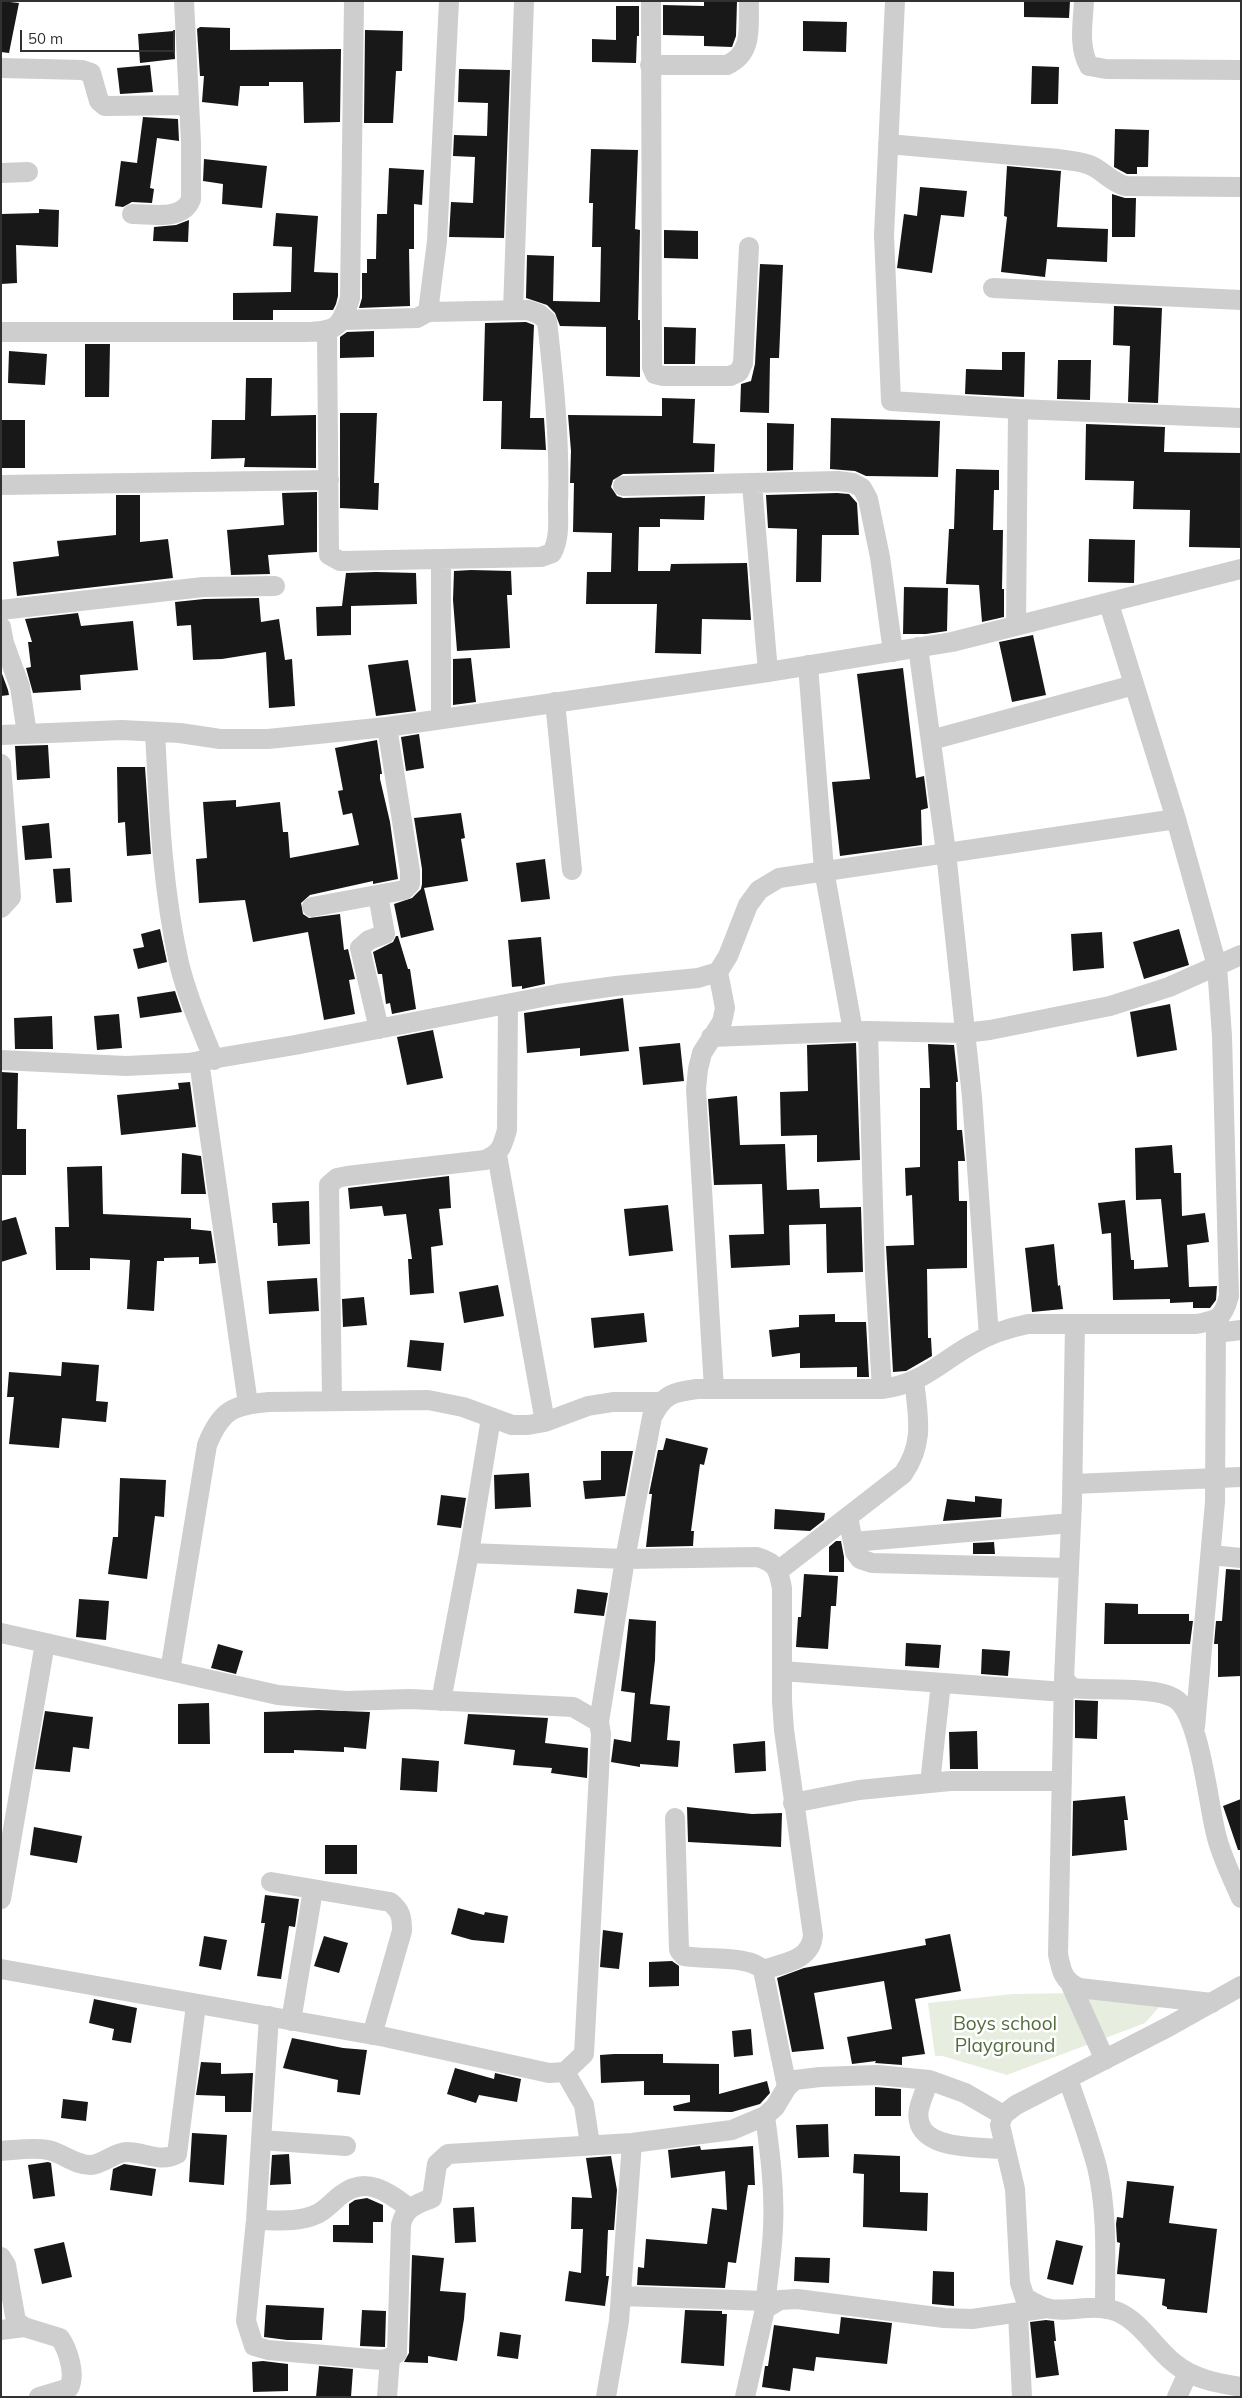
<!DOCTYPE html>
<style>
body{margin:0}
#map{position:relative;width:1242px;height:2398px;overflow:hidden;background:#fff;font-family:Mulish,sans-serif}
canvas{display:block}
.frame{position:absolute;inset:0;border:2px solid #313131;pointer-events:none}
.scale{position:absolute;left:20px;top:30px;width:155px;height:22px;box-sizing:border-box;border:2px solid #313131;border-top:0;padding-left:6px;font-size:15px;line-height:18px;white-space:nowrap;color:#313131;-webkit-text-stroke:4px #fff;paint-order:stroke}
</style>
<div id="map">
<canvas width="1242" height="2398"></canvas>
<div class="frame"></div>
<div class="scale">50 m</div>
</div>
<script>
const ctx = document.querySelector('canvas').getContext('2d');
ctx.lineJoin = 'round';
function paint(path, color) { ctx.fillStyle = color; ctx.fill(path, 'evenodd'); }
function strokePath(path, color, width, dash) { ctx.strokeStyle = color; ctx.lineWidth = width; ctx.lineCap = dash ? 'butt' : 'round'; ctx.setLineDash(dash || []); ctx.stroke(path); }
function write(font, color, halo, rows, align = 'center') {
  ctx.font = font + ' Mulish,sans-serif'; ctx.lineWidth = 5; ctx.setLineDash([]); ctx.textBaseline = 'middle'; ctx.strokeStyle = halo; ctx.fillStyle = color; for (const [text, x, y, turn = 0] of rows) {
    ctx.save(); ctx.translate(x, y); ctx.rotate((+turn || 0) * Math.PI / 180); ctx.textAlign = isNaN(turn) ? turn : align; if (halo) ctx.strokeText(text, 0, 0); ctx.fillText(text, 0, 0); ctx.restore();
  }
}
paint(new Path2D(`
 M1080,1993L1160,2006L1145,2023L1007,2075L942,2056H935L928,2003L1013,1994Z`), '#e7eee0');
paint(new Path2D(`
 M1,1L19,3L9,53L1,52Z
 M704,1H737L736,36L732,47L704,46V36L663,35V5L704,6Z
 M1024,1H1070L1069,18L1024,17Z
 M616,6H639V36H637L636,63L592,62V39L616,40Z
 M803,21L847,22L846,52L803,51Z
 M200,27L230,28V50L341,49L340,122L304,123L303,82H269V86H240L238,106L202,102L204,76H200L197,29Z
 M365,30L403,31L402,71H396L393,123H364Z
 M174,31L175,59L140,63L138,34Z
 M150,65L153,92L120,94L117,68Z
 M1032,66L1059,67L1058,104H1031Z
 M459,69L510,70L504,238L449,237L451,202L473,203L475,157L453,156L454,135L487,136L488,103L458,102Z
 M143,117L178,119L179,141L157,138L150,188L154,189L152,203L132,202L123,207L115,206L121,161L137,163Z
 M1115,129L1149,130L1148,167H1137V174H1127L1114,167Z
 M591,149L638,150L635,229L640,230L638,320H640V377L606,376V327L560,326L555,313L547,305L526,298L527,255L554,256L553,301L600,302L601,247H592L593,203H589Z
 M204,159L267,166L262,208L222,204L223,184L203,181Z
 M1007,166L1061,171L1057,227L1108,229L1107,262L1047,259L1045,277L1001,272L1007,217L1004,216Z
 M389,168L424,170L422,205L414,204V249H409L410,306L359,308L362,298V273H367V259H376L377,214H387Z
 M920,187L967,191L964,217L941,215L932,273L897,268L904,214L917,216Z
 M1112,194L1125,198H1136L1135,237H1112Z
 M39,209L59,210L58,247L16,245L17,283L1,284V214L39,213Z
 M276,213L318,216L314,272L338,273V296L336,304L333,310H273V320H233V293L291,292L292,247L273,246Z
 M189,220L188,242L153,241L154,227L176,225Z
 M664,230L698,231V259L664,258Z
 M760,264L783,265L779,358H770L769,413L740,412L741,384L751,381L755,364Z
 M1114,306L1162,308L1158,403L1128,402L1130,346L1113,345Z
 M526,322L534,325L530,418H544L546,450L501,449L502,401H483L485,323Z
 M664,327L696,328L695,364H664Z
 M374,331V357L340,358V337L347,332Z
 M85,344H110L109,397H85Z
 M9,351L47,354L45,385L8,383Z
 M1002,352H1025L1024,397L965,394L966,369L1002,370Z
 M1058,360H1091L1090,400L1057,399Z
 M246,378H272L271,416L316,415V468L244,467L245,458L211,459L212,420H245Z
 M662,398L695,399L693,443L715,444L714,472L623,474L613,480L611,487L617,496L623,498L705,496L704,520L660,519V527H639L638,571H670L671,564L747,563L751,620L702,619L701,654L655,653L657,604H586L587,572H611L612,533L573,532L574,483H570L571,451L568,415L662,416Z
 M340,413H377L374,483H379L378,510L340,508Z
 M831,418L940,421L938,477L866,476L855,471L830,469Z
 M1,420H25V468H1Z
 M767,423L794,424L793,470L767,471Z
 M1086,424L1165,427L1164,452L1241,453V548L1189,547L1190,510L1133,509L1134,481L1085,480Z
 M956,469L999,470V490H994L993,530H1003L1002,589H1004V617L982,622L979,585L946,584L949,529H954Z
 M317,492V552L268,555L270,574L231,575L227,530L284,525L282,493Z
 M837,493L849,494L857,503L859,535H822L821,582H796L797,529L768,528L766,495Z
 M116,495H140V542L168,539L173,578L17,596L13,562L59,556L57,541L116,535Z
 M1089,539L1135,540L1134,583L1088,582Z
 M471,570L511,571L512,595H507L510,648L457,651L453,600L454,571Z
 M376,572L416,573L417,604L351,606V635L317,636L316,607L342,606L346,573Z
 M904,587L948,588L947,631L926,634H903Z
 M259,598L261,622L279,619L285,660L292,659L295,706L269,708L266,652L222,659L193,660L191,625L177,626L175,602L204,599Z
 M78,613L81,626L133,621L138,670L80,675L81,690L33,693L26,668L31,667L28,642H32L25,619Z
 M1033,635L1046,695L1012,702L999,642Z
 M471,658L476,702L453,705V659Z
 M408,660L416,711L376,716L368,665Z
 M903,668L916,778L924,776L928,808L921,810L922,845L840,856L832,782L870,779L857,674Z
 M1,671L8,690L9,695L1,696Z
 M419,734L424,768L406,771L401,737Z
 M377,740L382,774H380V779L390,822L398,879L373,884V881L310,895L301,903L303,914L309,918L340,914L344,950L348,949L355,979L349,980L355,1014L324,1020L308,932L253,942L245,900L199,903L196,859L207,858L203,802L236,800V807L280,802L283,832H288L290,858L359,845L352,813L343,815L338,791L343,790L335,748Z
 M48,745L50,778L17,780L15,746Z
 M117,767H145L151,854L127,856L125,822L118,823Z
 M461,813L465,838L461,839L468,881L424,888L434,930L401,938L394,904L412,898L421,889L422,884V869L414,818Z
 M49,823L52,858L25,860L22,826Z
 M545,859L550,899L521,902L516,863Z
 M70,868L72,902L56,903L53,869Z
 M160,929L167,962L138,969L133,949L144,947L141,934Z
 M1179,929L1189,965L1144,979L1133,942Z
 M1102,932L1104,968L1073,971L1071,934Z
 M396,936H398L408,969H410L416,1009L392,1014L390,1003L386,1004L382,974H378L373,952L393,942Z
 M541,937L545,984L522,989V986L512,987L508,940Z
 M175,991L182,1012L140,1018L137,997Z
 M623,998L629,1051L580,1056V1048L527,1053L524,1013Z
 M1170,1004L1177,1050L1137,1057L1130,1012Z
 M119,1014L122,1048L97,1050L94,1016Z
 M52,1016L53,1049H15L14,1018Z
 M433,1030L443,1078L407,1085L397,1037Z
 M680,1043L684,1081L643,1085L639,1047Z
 M856,1043L860,1160L817,1162V1135L781,1136L780,1092L808,1091L807,1045Z
 M928,1044L954,1045L958,1082H956L957,1130H962L965,1161H958L959,1201H967V1268L927,1269L928,1338H931L932,1356L906,1371L893,1372L886,1246L914,1245L912,1195L906,1196L905,1168L920,1167V1088H930Z
 M1,1072L18,1073L17,1129H26V1175H1Z
 M190,1082L196,1127L121,1135L117,1095L179,1089L178,1083Z
 M737,1096L740,1145L785,1144L787,1190L819,1189L820,1208L861,1207L863,1272L827,1273L826,1224L789,1225L790,1265L731,1268L729,1235L764,1234L762,1184L714,1185L708,1099Z
 M1172,1145L1174,1173H1181L1182,1216L1205,1213L1209,1242L1187,1245L1189,1287L1217,1286L1216,1300L1210,1308H1193V1302L1170,1303V1299L1113,1300L1111,1233L1102,1234L1098,1203L1125,1200L1131,1260H1134V1269L1168,1267L1161,1199L1136,1200L1135,1148Z
 M182,1153L201,1156L206,1194H181Z
 M102,1166L103,1214L191,1218V1229L211,1231L216,1263L199,1264V1257L164,1258V1261H157L154,1311L127,1309L130,1260L90,1258V1270H56L55,1227H69L67,1167Z
 M449,1176L451,1208L439,1209L443,1245L431,1247L434,1293L410,1295L408,1259H412L406,1214L384,1216L382,1206L350,1209L348,1188Z
 M309,1201L310,1244L278,1246L277,1223H273L272,1203Z
 M668,1205L673,1251L629,1256L624,1209Z
 M16,1217L27,1254L1,1262V1221Z
 M1054,1244L1058,1286L1060,1285L1063,1309L1032,1312L1025,1248Z
 M317,1278L319,1311L269,1314L267,1281Z
 M498,1285L504,1316L464,1323L459,1292Z
 M364,1297L367,1325L343,1327L342,1299Z
 M644,1313L647,1342L594,1348L591,1318Z
 M835,1314V1322H866L869,1377H857V1367L800,1368V1353L772,1357L769,1330L799,1327V1315Z
 M410,1340L444,1343L441,1371L407,1367Z
 M62,1362L99,1365L96,1401L108,1402L106,1422L62,1418L59,1448L9,1444L14,1397H7L9,1372L61,1376Z
 M666,1438L708,1448L704,1465L700,1464L691,1531H694L693,1546L646,1547L652,1494H649L658,1450H663Z
 M601,1451H633L625,1496L585,1499L583,1481L601,1480Z
 M529,1473L531,1507L495,1509L494,1475Z
 M120,1478L166,1480L164,1517L155,1516L147,1579L108,1574L113,1537H118Z
 M441,1495L466,1498L461,1528L437,1525Z
 M975,1496L1002,1499L1001,1517L943,1521L947,1499L975,1502Z
 M775,1509L825,1513L824,1520L810,1531L774,1529Z
 M836,1541H841L844,1557V1572H829V1547Z
 M994,1542L995,1554H973V1543Z
 M1226,1569L1241,1570V1676L1218,1677V1644H1214L1216,1621H1222Z
 M804,1574L838,1576L836,1606H831L828,1649L796,1647L798,1617H801Z
 M577,1589L608,1593L604,1616L574,1613Z
 M79,1599L109,1601L106,1640L76,1637Z
 M1105,1603L1138,1604V1614H1189V1621H1193L1190,1644H1104Z
 M629,1619L656,1621L655,1660L650,1704L670,1706L667,1740L680,1741L678,1767L640,1764V1767L611,1762L614,1739L631,1742L635,1693L621,1691Z
 M906,1643L941,1645L939,1668L905,1666Z
 M218,1644L243,1651L236,1674L211,1668Z
 M982,1649L1010,1651L1008,1676L981,1674Z
 M1075,1700L1098,1701L1097,1739L1075,1738Z
 M209,1703L210,1744H178V1704Z
 M318,1710L370,1712L366,1749L344,1747V1752L294,1750V1753H264V1712Z
 M45,1711L93,1717L89,1749L73,1747L70,1772L35,1769Z
 M468,1714L548,1718L545,1743L588,1748L587,1778L551,1773L552,1768L513,1765L515,1750L464,1744Z
 M977,1731L978,1769H950L949,1732Z
 M765,1741L766,1771L735,1773L733,1744Z
 M402,1758L439,1761L437,1792L400,1790Z
 M1125,1796L1128,1820H1124L1127,1850L1072,1856L1073,1801Z
 M1241,1799V1850H1238L1223,1806Z
 M687,1807L752,1814L782,1813L781,1847L688,1842Z
 M34,1827L82,1836L77,1863L30,1855Z
 M325,1845H357V1874H325Z
 M265,1895L299,1899L295,1927L289,1926L281,1979L257,1976L265,1923H261Z
 M458,1908L484,1915L485,1912L508,1916L504,1943L472,1940L451,1934Z
 M603,1930L623,1933L619,1969L600,1967Z
 M950,1934L961,1991L915,1999L925,2054L902,2057V2065L875,2063L876,2061L852,2064L847,2037L892,2029L884,1981L814,1993L824,2049L792,2052L777,1978L804,1968L926,1945L925,1939Z
 M204,1936L227,1940L221,1970L199,1966Z
 M324,1936L348,1943L339,1973L314,1966Z
 M672,1961L679,1966V1986L649,1987V1962Z
 M94,1999L137,2008L131,2043L112,2040L114,2029L89,2023Z
 M751,2029L753,2055L734,2057L732,2031Z
 M292,2038L343,2048L367,2050L360,2095L337,2092L338,2080L283,2068Z
 M614,2054H663V2063L719,2064V2094L767,2081L770,2093L760,2104L732,2112L674,2111L673,2106L690,2102V2095H644V2081L601,2083L600,2055Z
 M201,2062L221,2063V2074L253,2073L251,2112H225V2096L196,2095Z
 M455,2068L494,2079L495,2073L521,2079L517,2102L479,2095L476,2103L447,2094Z
 M875,2087L901,2089V2116H875Z
 M63,2099L88,2102L86,2121L61,2118Z
 M828,2124L829,2157L798,2158L796,2125Z
 M192,2133L227,2135L224,2185L189,2182Z
 M700,2146L701,2150L753,2146L755,2185H748L736,2263L728,2262L725,2288L637,2285L638,2267L644,2268L646,2239L707,2244L712,2208L727,2210L725,2171L671,2178L668,2150Z
 M289,2154L291,2184L270,2185L272,2155Z
 M854,2154L900,2156V2192L928,2193L927,2231L863,2227L864,2174L853,2173Z
 M611,2156L617,2190L614,2230H608L606,2276H609L605,2306L565,2301L569,2271L581,2273L583,2229H571L572,2197L592,2198L586,2158Z
 M48,2162L51,2163L55,2196L33,2199L28,2165Z
 M124,2164L156,2169L152,2196L110,2190L113,2169Z
 M1127,2181L1174,2186L1169,2223L1217,2229L1207,2313L1167,2309V2307L1162,2305L1165,2279L1117,2274L1120,2243L1117,2242L1116,2224L1117,2217L1123,2218Z
 M367,2198L383,2205V2222H373V2243L333,2242V2225H349V2204L355,2200Z
 M474,2207L476,2242L455,2243L453,2208Z
 M1056,2240L1083,2246L1073,2285L1047,2279Z
 M64,2242L72,2277L42,2284L34,2249Z
 M412,2255L444,2258L440,2291L466,2293L464,2319L457,2361L428,2356V2363L404,2362L409,2353Z
 M795,2257L830,2258L829,2283L794,2281Z
 M933,2271L954,2272V2306L932,2304Z
 M266,2305L324,2308L322,2340H287L264,2337Z
 M362,2310L386,2311L385,2347L360,2346Z
 M685,2310L722,2311V2314H727L724,2366L681,2363Z
 M841,2317L892,2323L887,2364L816,2357L814,2371L793,2368L790,2391L762,2387L765,2366H768L774,2325L839,2334Z
 M1046,2320L1054,2321L1056,2341H1054L1059,2375L1036,2378L1030,2322Z
 M500,2332L521,2335L518,2359L497,2356Z
 M263,2361L288,2364V2391L253,2392L252,2362Z
 M319,2366L353,2369L351,2397H316Z`), '#181818');
strokePath(new Path2D(`
 M651,1L652,367L655,374L663,376H730L739,372L743,363L749,247
 M895,1L884,235L891,401L1018,409L1241,418
 M1084,1C1083,23 1078,46 1089,66L1106,69L1241,70
 M650,65H727C754,53 748,26 749,1
 M1,68L82,70L91,73L99,101L105,106L189,105
 M888,144L1059,159C1070,161 1084,161 1094,167C1106,174 1112,182 1125,186L1241,187
 M1,173L28,172
 M132,214C152,214 183,221 191,199V142L184,1
 M993,288L1241,300
 M513,310L524,1
 M343,320L417,318L428,312L437,241L449,1
 M327,331L329,555L340,561L541,557L552,553C560,538 558,521 558,504C560,442 554,382 547,321L539,314L528,310L428,312
 M1,332H306C337,331 341,327 350,298L354,1
 M752,484L768,672
 M1,485L329,480
 M623,486L838,481L853,483L862,488L868,499L880,557L893,652
 M1,610L203,587L275,586
 M1016,626L1018,409
 M1,627L4,643L20,687L27,734
 M918,647L946,852L972,1097L989,1336
 M808,665L824,870L853,1031
 M555,702L572,870
 M441,719V559
 M155,732C159,809 162,887 179,963C187,996 201,1028 214,1060
 M1,735L122,730L180,733L220,739H268L387,727L768,672L952,642L1241,569
 M931,740L1134,685
 M1,764L11,897L1,908
 M378,895L385,934L369,940L360,948L379,1029
 M312,907L404,890L410,884V871L387,727
 M868,1031L875,1273L882,1389
 M711,1037L868,1031L964,1033L990,1030L1110,1006L1169,987L1241,955
 M1,1060L126,1066L188,1063L295,1045L558,994L616,986L698,978L718,972L728,956L748,905L759,890L779,878L1176,819
 M199,1061L248,1404
 M497,1155L545,1422
 M1075,1324L1072,1502L1064,1679L1072,1688C1098,1691 1154,1686 1174,1698C1200,1712 1208,1804 1216,1834C1221,1856 1232,1877 1241,1898
 M1216,1333L1241,1330
 M714,1389L696,1089L698,1069L702,1053L722,1022L725,1008L718,972
 M332,1401L329,1185L337,1178L347,1176L485,1160C501,1153 502,1147 507,1130L508,1004
 M1073,1484L1241,1477
 M848,1517L855,1552L860,1559L872,1563L1068,1568
 M853,1542L1071,1523
 M469,1553L625,1559L757,1557C777,1563 778,1569 782,1588V1701L784,1730L813,1935C811,1961 783,1963 763,1970
 M1211,1555L1241,1558
 M778,1571L903,1474C925,1443 918,1416 914,1380
 M1,1633L278,1695L346,1701L410,1699L573,1707L599,1722L601,1734L584,2054L565,2072L549,2073L385,2037L1,1969
 M170,1671L207,1445C221,1410 233,1405 269,1402L428,1400L463,1407L512,1425H528L545,1422L588,1406L613,1402H660
 M782,1671L1064,1692
 M1064,1679L1058,1954C1061,1970 1063,1981 1079,1988L1212,2003
 M441,1701L469,1553L491,1418
 M599,1722L625,1559L652,1417C664,1394 673,1392 697,1389H882C922,1384 939,1363 971,1345C989,1334 1008,1328 1028,1324H1196C1218,1320 1223,1319 1229,1296L1222,1036L1217,966L1176,819L1109,604
 M1195,1727L1215,1502L1216,1320
 M930,1783L941,1683
 M793,1803L859,1790L950,1781H1062
 M675,1818L679,1950L684,1956C705,1960 749,1955 763,1970L787,2087
 M271,1882L390,1902C401,1911 402,1917 402,1931L372,2035
 M1,1899L45,1643
 M1071,1985L1105,2060
 M1241,1986L1168,2027L1016,2105L1003,2115L1000,2125L1015,2189L1020,2283L1025,2298C1032,2301 1039,2306 1046,2308C1067,2314 1095,2302 1118,2312C1142,2323 1154,2347 1174,2363C1193,2379 1217,2383 1241,2387
 M269,2016L256,2220L246,2321L254,2346L268,2350L381,2360L390,2358L397,2353L401,2225C405,2207 416,2205 432,2198L437,2164L448,2154L632,2143L732,2130L765,2116L775,2107L787,2087L795,2080L820,2077L877,2075L929,2080L965,2093L1003,2115
 M291,2021L313,1890
 M565,2072L584,2105L590,2144
 M1068,2079C1078,2108 1089,2137 1097,2167C1108,2213 1105,2262 1105,2309
 M929,2080C926,2089 921,2100 919,2109C911,2151 978,2147 1005,2149
 M261,2140L346,2146
 M1,2151C16,2150 33,2147 48,2150C63,2153 74,2165 91,2165C104,2164 114,2152 127,2152C145,2152 160,2163 177,2154L196,2005
 M256,2220C276,2220 298,2223 317,2214C326,2210 333,2201 341,2195C366,2175 388,2192 409,2208
 M1,2257L6,2265L16,2321L24,2327L60,2338C68,2350 76,2374 69,2388L39,2397
 M621,2296L765,2301
 M765,2309C767,2282 772,2255 773,2228C775,2190 770,2153 765,2116
 M1018,2313L1022,2397
 M1,2330L24,2327
 M387,2397L390,2358
 M606,2397L619,2321L632,2143
 M745,2397L765,2309L780,2300L797,2299L944,2318L972,2319L1047,2308
 M1177,2397L1188,2373`), '#cecece', 20);
write('19px', '#536d3f', '#fff', [
 ["Boys school",1005,2024],
 ["Playground",1005,2046]
]);
</script>
